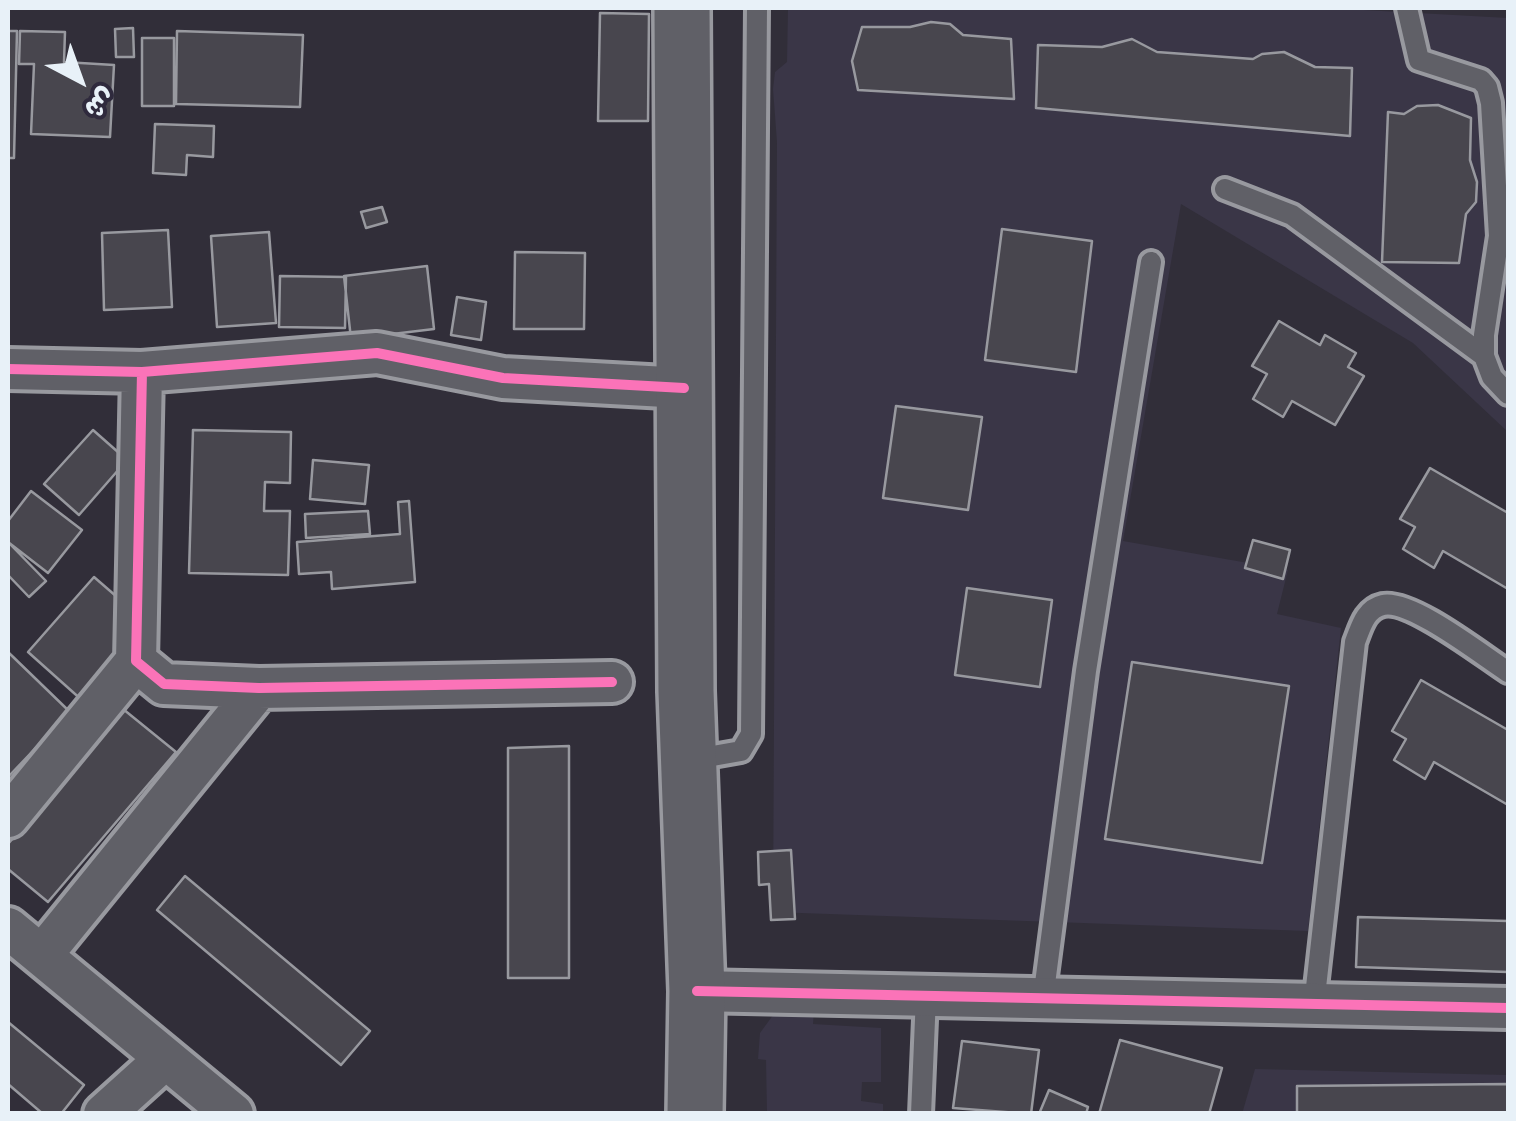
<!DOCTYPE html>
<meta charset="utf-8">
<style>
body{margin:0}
#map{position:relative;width:1516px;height:1121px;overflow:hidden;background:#312e39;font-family:"Architects Daughter","Playpen Sans Arabic",sans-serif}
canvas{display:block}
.frame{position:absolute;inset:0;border:10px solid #e8f1f8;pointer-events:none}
.north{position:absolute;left:30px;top:30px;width:100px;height:100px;-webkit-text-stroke:8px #2f2a3d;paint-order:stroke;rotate:139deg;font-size:28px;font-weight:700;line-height:40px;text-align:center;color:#e8f1f8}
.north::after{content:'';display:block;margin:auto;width:35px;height:45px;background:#e8f1f8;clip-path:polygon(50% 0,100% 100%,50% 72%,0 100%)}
</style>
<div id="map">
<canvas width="1516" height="1121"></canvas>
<div class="frame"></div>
<div class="north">ش</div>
</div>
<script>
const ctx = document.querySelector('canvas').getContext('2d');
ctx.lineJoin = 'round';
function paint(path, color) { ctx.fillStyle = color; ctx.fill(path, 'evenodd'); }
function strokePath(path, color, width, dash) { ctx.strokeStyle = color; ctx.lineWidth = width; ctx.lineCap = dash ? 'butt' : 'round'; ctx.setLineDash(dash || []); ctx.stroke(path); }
paint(new Path2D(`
 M788,8H1328L1508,18V432L1413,343L1181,204L1123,541L1288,570L1277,614L1341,628L1308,931L773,912L777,142L773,89L775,72L787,62Z
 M776,1011L814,1012L813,1024L881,1028V1082H862L861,1101L883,1104V1113H767L766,1060L758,1059L760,1033Z
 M1255,1069L1508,1075V1113L1242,1114Z`), '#3a3647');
const building = new Path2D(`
 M600,13L649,14L648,121H598Z
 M931,22L950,24L963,35L1011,39L1014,99L858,90L852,61L862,27H910Z
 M133,28L134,57H116L115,29Z
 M8,31H17L14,158H8Z
 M20,31L65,32L64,62L114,65L110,137L31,134L34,64H19Z
 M177,31L303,35L300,107L176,104Z
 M142,38H174V106H142Z
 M1132,39L1157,52L1253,59L1262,54L1284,52L1315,67L1352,68L1350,136L1036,108L1038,45L1102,47Z
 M1438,105L1471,118L1470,160L1477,182L1476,202L1466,214L1459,263L1382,262L1388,112L1404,114L1417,106Z
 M155,124L214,126L213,157L187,155L186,175L153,173Z
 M382,207L387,222L366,228L361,212Z
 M1002,229L1092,241L1076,372L985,360Z
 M168,230L172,307L104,310L102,233Z
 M269,232L276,323L217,327L211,236Z
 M515,252L585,253L584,329H514Z
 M427,266L434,329L351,339L344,276Z
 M280,276L346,277L345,328L279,327Z
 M457,297L486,302L481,340L451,335Z
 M1279,321L1320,345L1325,335L1356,353L1348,367L1364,376L1335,425L1292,401L1283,417L1253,399L1267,374L1252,366Z
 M896,406L982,417L968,510L883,498Z
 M93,430L127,460L79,515L44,484Z
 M193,430L291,432L290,483L265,482L264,511H290L288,575L189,573Z
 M313,460L369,465L365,504L310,499Z
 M1430,468L1508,513V589L1443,551L1434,568L1403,549L1415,527L1400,519Z
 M31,491L82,530L48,573L8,542V521Z
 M409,501L415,582L332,589L331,572L299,574L297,542L400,534L398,502Z
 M368,511L370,534L306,538L305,514Z
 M1253,540L1290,550L1283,579L1245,568Z
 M8,542L46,581L29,597L8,575Z
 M94,577L132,610L116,627L135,644L84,702L28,652Z
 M967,588L1052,600L1040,687L955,675Z
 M8,652L70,712L8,777Z
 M1132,662L1289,686L1262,863L1105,839Z
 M1421,680L1508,730V805L1434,762L1425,779L1394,760L1406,739L1392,731Z
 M123,709L176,752L48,902L8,869V844Z
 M569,746V978H508V748Z
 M791,850L795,919L771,920L769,884L759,885L758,852Z
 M185,876L370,1031L341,1065L157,910Z
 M1358,917L1508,921V972L1356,967Z
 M8,1022L84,1085L61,1114H43L8,1084Z
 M1120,1040L1222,1068L1209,1114H1099Z
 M962,1041L1039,1050L1031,1114L953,1108Z
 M1508,1084V1114H1297V1086Z
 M1049,1090L1088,1107L1086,1114H1039Z`);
paint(building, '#48464e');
strokePath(building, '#98999f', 2.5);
const service = new Path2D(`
 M1407,8L1419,60L1481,80L1487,87L1491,103L1499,236L1484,335V356L1492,377L1508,394
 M1225,189L1292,215L1484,356
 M690,760L741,751L751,734L757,8
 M1043,999L1086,671L1151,262
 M1314,1005L1355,642C1361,627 1365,609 1383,605C1411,599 1483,656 1508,672
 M921,1114L926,996`);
const minor = new Path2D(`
 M8,369L142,372L136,661L164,684L259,688L612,682
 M142,372L377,353L503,378L684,388
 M8,817L136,661
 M8,928L233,1114
 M42,955L259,688
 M697,991L1508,1008
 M104,1114L165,1059`);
const secondary = new Path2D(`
 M682,8L686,691L697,991L695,1114`);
strokePath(service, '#98999f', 28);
strokePath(minor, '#98999f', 48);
strokePath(secondary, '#98999f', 62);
strokePath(service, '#606067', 20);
strokePath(minor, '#606067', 40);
strokePath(secondary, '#606067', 55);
strokePath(new Path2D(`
 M8,369L142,372L136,661L164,684L259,688L612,682
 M142,372L377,353L503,378L684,388
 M697,991L1508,1008`), '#fb73b8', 10);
</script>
